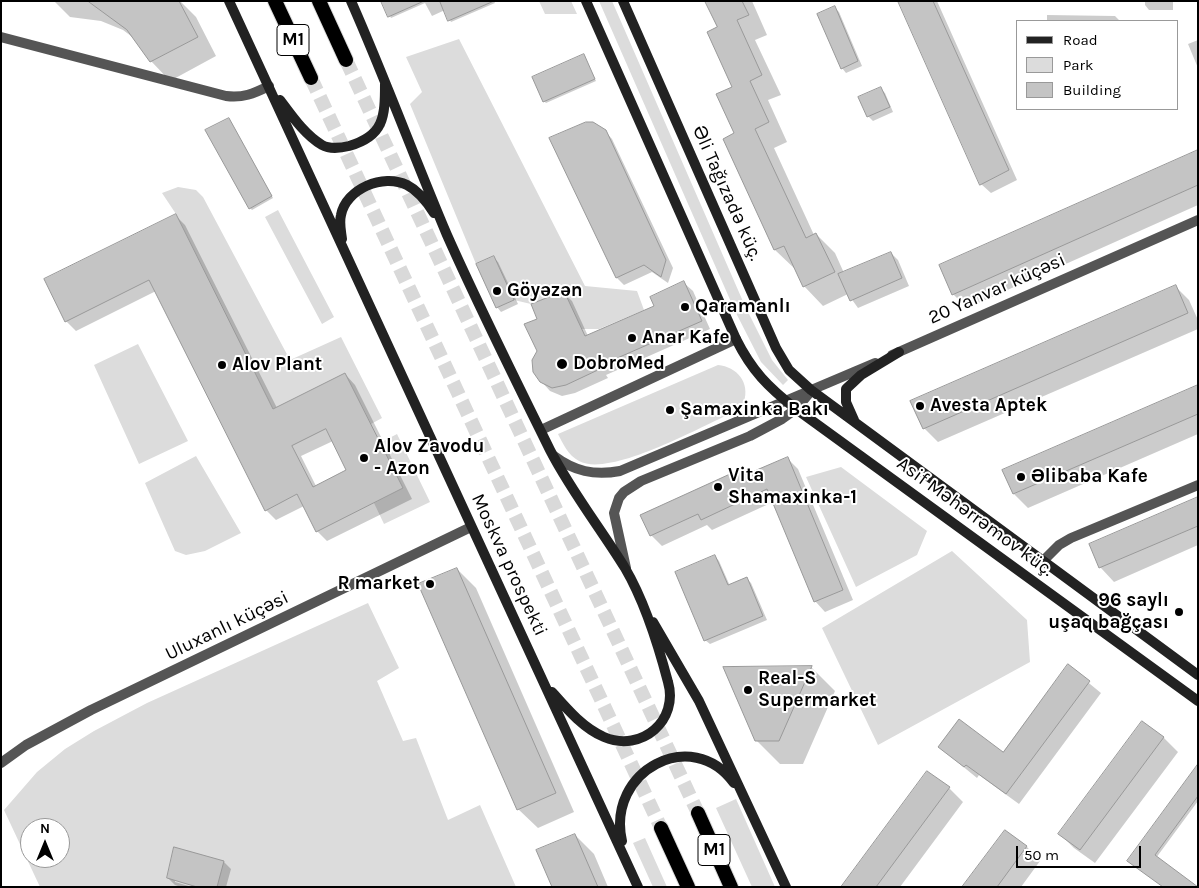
<!DOCTYPE html>
<meta charset="utf-8">
<style>
body{margin:0}
#map{position:relative;width:1199px;height:888px;overflow:hidden;background:#fff;font-family:Karla,sans-serif}
canvas{display:block}
.frame{position:absolute;inset:0;border:2px solid #000;pointer-events:none}
.legend{position:absolute;left:1016px;top:20px;width:162px;height:90px;box-sizing:border-box;background:#fff;border:1px solid #999;margin:0;padding:6px 9px;list-style:none;font-size:15px;color:#000}
.legend li{display:flex;align-items:center;gap:10px;height:25px}
.legend b{width:25px;border:1px solid #999}
.north{position:absolute;left:20px;top:818px;width:50px;height:50px;box-sizing:border-box;background:#fff;border:1px solid #999;border-radius:50%;rotate:0deg;font-size:14px;font-weight:700;line-height:20px;text-align:center;color:#000}
.north::after{content:'';display:block;margin:auto;width:18px;height:22px;background:#000;clip-path:polygon(50% 0,100% 100%,50% 72%,0 100%)}
.scale{position:absolute;left:1016px;top:846px;width:125px;height:22px;box-sizing:border-box;border:2px solid #000;border-top:0;padding-left:6px;font-size:15px;line-height:18px;white-space:nowrap;color:#000;-webkit-text-stroke:4px #fff;paint-order:stroke}
</style>
<div id="map">
<canvas width="1199" height="888"></canvas>
<div class="frame"></div>
<ul class="legend">
<li><b style="height:6px;background:#222"></b>Road</li>
<li><b style="height:14px;background:#dcdcdc"></b>Park</li>
<li><b style="height:14px;background:#c4c4c4"></b>Building</li>
</ul>
<div class="north">N</div>
<div class="scale">50 m</div>
</div>
<script>
const ctx = document.querySelector('canvas').getContext('2d');
ctx.lineJoin = 'round';
function paint(path, color) { ctx.fillStyle = color; ctx.fill(path, 'evenodd'); }
function strokePath(path, color, width, dash) { ctx.strokeStyle = color; ctx.lineWidth = width; ctx.lineCap = dash ? 'butt' : 'round'; ctx.setLineDash(dash || []); ctx.stroke(path); }
function write(font, color, halo, rows, align = 'center') {
  ctx.font = font + ' Karla,sans-serif'; ctx.lineWidth = 4; ctx.setLineDash([]); ctx.textBaseline = 'middle'; ctx.strokeStyle = halo; ctx.fillStyle = color; for (const [text, x, y, turn = 0] of rows) {
    ctx.save(); ctx.translate(x, y); ctx.rotate((+turn || 0) * Math.PI / 180); ctx.textAlign = isNaN(turn) ? turn : align; if (halo) ctx.strokeText(text, 0, 0); ctx.fillText(text, 0, 0); ctx.restore();
  }
}
paint(new Path2D(`
 M539,1H571L577,14H545Z
 M599,1H612L745,306L772,360L788,380L783,385L761,362L735,311Z
 M459,39L585,286L637,291L644,310L599,329H581L564,291L531,304L514,300L494,256L476,264L410,104L422,92L406,57Z
 M178,187L196,190L203,197L290,360L341,337L382,418L371,424L345,373L273,409L176,214L162,193Z
 M278,210L334,317L322,324L265,217Z
 M138,344L188,441L139,464L94,365Z
 M718,365C737,367 750,382 744,402L734,412C702,426 610,478 579,461C568,455 563,444 558,434Z
 M397,434L430,502L384,524L374,503L403,488L380,443Z
 M196,456L241,533L205,551L186,555L175,551L145,483Z
 M841,467L927,531L917,555L856,587L806,477Z
 M952,551L1027,620L1030,662L878,745L822,628Z
 M368,603L399,668L377,681L403,741L416,738L448,820L480,805L516,887H40L4,810L37,772L65,749L94,731L147,703ZM30,828H60V858H30Z
 M736,799L775,887H752L716,808Z
 M645,838L667,887H653L633,843Z`), '#dcdcdc');
paint(new Path2D(`
 M54,1H180L196,17L216,56L170,81L151,61L135,39L123,30L101,21L70,17Z
 M383,1H494L495,3L451,22L445,10L432,16L425,3L391,18Z
 M706,1H752L767,35L755,40L781,95L768,100L787,142L774,148L814,235L816,234L835,253L844,273L891,253L898,260L909,286L858,308L848,294L823,306L804,286L795,269L775,250L724,139L736,134L734,88L719,28Z
 M899,1H937L1017,180L991,193L981,184Z
 M1145,1H1173V10H1149L1145,5Z
 M834,7L839,12L862,66L846,73L842,68Z
 M1047,15L1115,16L1120,21H1047Z
 M1198,40V68L1188,44Z
 M585,58L596,81L546,103L544,101Z
 M880,88L885,93L893,112L873,121L868,116Z
 M229,119L273,198L252,210L250,208Z
 M605,131L612,139L673,268L668,283L652,272L624,285L617,278L550,138Z
 M1198,152V205L967,308L953,294Z
 M175,215L185,225L277,408L345,374L355,385L412,499L327,541L317,531L304,506L276,520L266,510L156,291L76,331L66,321ZM333,441L348,471L316,486L301,456Z
 M493,257L498,262L518,304L501,312L497,307Z
 M684,283L693,291L710,329L606,375L608,378L575,393L562,396L550,391L541,381L538,351L539,319L563,292L572,301L588,336L655,307Z
 M1175,286L1189,300L1198,320V329L938,442L924,428Z
 M1198,386V434L1028,508L1014,494Z
 M787,458L798,469L853,600L825,612L815,601L773,502L712,530L707,525L662,546L651,535L740,470L746,475Z
 M1198,498V545L1114,582L1101,568L1090,545Z
 M715,556L719,561L730,586L747,579L751,583L767,620L710,644L705,640Z
 M457,569L476,588L574,812L538,828L518,809Z
 M1068,666L1101,693L1019,804L979,775L977,778L939,747L1003,754Z
 M811,667L835,691L803,764H780L756,740Z
 M1142,723L1164,738L1178,752L1095,863L1074,848L1060,834Z
 M1198,766V801L1156,858L1131,863Z
 M949,788L963,802L900,887H848Z
 M1005,831L1027,847L1040,861L1021,887H964Z
 M575,835L594,854L608,887H553Z
 M224,862L231,869L226,887H202L175,879V882L192,887H181L175,885L168,878Z`), '#0003');
const building = new Path2D(`
 M88,1H179L198,37L150,62L127,30Z
 M381,1H424L388,17Z
 M440,1H494L448,21Z
 M705,1H742L749,15L737,20L762,75L750,81L769,122L755,129L806,238L816,233L835,272L803,287L784,246L774,250L723,139L734,133L716,94L732,87L707,32L717,27Z
 M898,1H933L1009,170L980,185Z
 M835,6L858,61L841,69L817,14Z
 M584,54L595,79L543,102L532,77Z
 M881,87L890,107L867,117L858,97Z
 M229,118L272,196L249,209L205,130Z
 M586,122H593L606,130L666,260L661,277L644,265L616,278L549,138Z
 M1198,150V185L952,295L939,265Z
 M176,214L273,409L345,373L403,488L316,532L297,494L265,511L149,280L65,322L44,279ZM326,429L346,470L313,487L292,446Z
 M891,252L902,278L850,301L838,274Z
 M494,256L514,300L496,308L476,264Z
 M684,281L702,321L599,366L600,369L566,385L552,388L540,382L533,372L532,360L537,351L524,324L537,319L531,304L564,291L585,336L654,306L650,297Z
 M1176,285L1188,313L923,429L910,401Z
 M1198,385V414L1013,494L1002,470Z
 M788,457L843,590L814,602L767,489L701,520L698,514L650,536L640,515L741,469L744,475Z
 M1198,497V526L1099,568L1089,544Z
 M715,555L728,585L747,577L763,616L704,641L675,572Z
 M457,568L556,793L517,810L418,584Z
 M1068,664L1090,681L1006,794L966,765L964,767L938,747L959,719L1003,752Z
 M812,666L779,741H755L723,667Z
 M1142,721L1164,737L1080,850L1058,834Z
 M1198,764V796L1155,855L1198,887H1163L1127,861Z
 M927,771L950,787L876,887H841Z
 M1005,830L1027,846L997,887H962Z
 M575,834L598,887H552L536,850Z
 M174,847L224,861L217,887H197L167,878Z`);
paint(building, '#c4c4c4');
strokePath(building, '#999', 1);
strokePath(new Path2D(`
 M346,60L698,813
 M311,78L661,828`), '#d9d9d9', 14, [14, 7]);
const trunk = new Path2D(`
 M275,1L311,78
 M319,1L346,60
 M698,813L731,887
 M661,828L688,887`);
strokePath(trunk, '#dbdbdb', 16);
strokePath(new Path2D(`
 M1,37L226,96C243,98 253,94 269,86
 M1042,562L1059,545L1071,538L1198,485
 M1,763L26,745L91,710L471,527`), '#555', 10);
strokePath(new Path2D(`
 M892,355L1198,220
 M541,430L736,339
 M554,456C574,471 594,476 620,471L875,363
 M626,568L614,513L619,498L624,492L641,481L750,436L782,419L796,409L811,391`), '#555', 10);
strokePath(new Path2D(`
 M229,1L638,887
 M351,1C385,78 414,157 447,235C479,307 515,379 550,450C571,491 601,529 625,568C645,602 658,644 668,682C679,720 642,753 604,737C583,728 567,709 552,692
 M586,1L736,339C752,371 768,387 796,409L1198,701
 M623,1L776,348L789,370L811,390L1198,675
 M280,100C292,116 305,135 322,145C329,149 341,148 349,146C384,136 385,117 385,84
 M342,239C341,231 339,223 341,215C346,189 383,173 407,185C419,191 427,202 434,213
 M854,420L846,402V389L861,375L899,352
 M653,622L699,701L786,887
 M622,841C606,771 692,725 734,783`), '#222', 10);
strokePath(trunk, '#000', 14);
for (const [x, y, r, color] of [
 [497,291,5,"#000"],
 [685,307,5,"#000"],
 [632,338,5,"#000"],
 [562,364,6,"#000"],
 [222,365,5,"#000"],
 [920,406,5,"#000"],
 [670,410,5,"#000"],
 [364,458,5,"#000"],
 [1021,477,5,"#000"],
 [718,487,5,"#000"],
 [430,584,5,"#000"],
 [1179,612,5,"#000"],
 [748,690,5,"#000"]
]) { const dot = new Path2D(); dot.arc(x, y, r, 0, 2 * Math.PI); ctx.fillStyle = color; ctx.fill(dot); strokePath(dot, '#fff', 2); }
for (const [x, y, w] of [
 [293,40,32],
 [714,850,32]
]) { const box = new Path2D(); box.roundRect(x - w / 2, y - 15.5, w, 31, 4); ctx.fillStyle = '#fff'; ctx.fill(box); strokePath(box, '#000', 1); }
write('bold 18px', '#000', null, [
 ["M1",293,40],
 ["M1",714,850]
]);
write('19px', '#000', '#fff', [
 ["Əli Tağızadə küç.",727,193,66],
 ["20 Yanvar küçəsi",997,289,-24],
 ["Asif Məhərrəmov küç.",975,517,36],
 ["Moskva prospekti",509,565,65],
 ["Uluxanlı küçəsi",227,626,-26]
]);
write('bold 19px', '#000', '#fff', [
 ["Göyəzən",507,291],
 ["Qaramanlı",695,307],
 ["Anar Kafe",642,338],
 ["DobroMed",573,364],
 ["Alov Plant",232,365],
 ["Avesta Aptek",930,406],
 ["Şamaxinka Bakı",680,410],
 ["Alov Zavodu",374,447],
 ["- Azon",374,469],
 ["Vita",728,476],
 ["Shamaxinka-1",728,498],
 ["Əlibaba Kafe",1031,477],
 ["R market",420,584,"right"],
 ["96 saylı",1169,601,"right"],
 ["uşaq bağçası",1169,623,"right"],
 ["Real-S",758,679],
 ["Supermarket",758,701]
], 'left');
</script>
